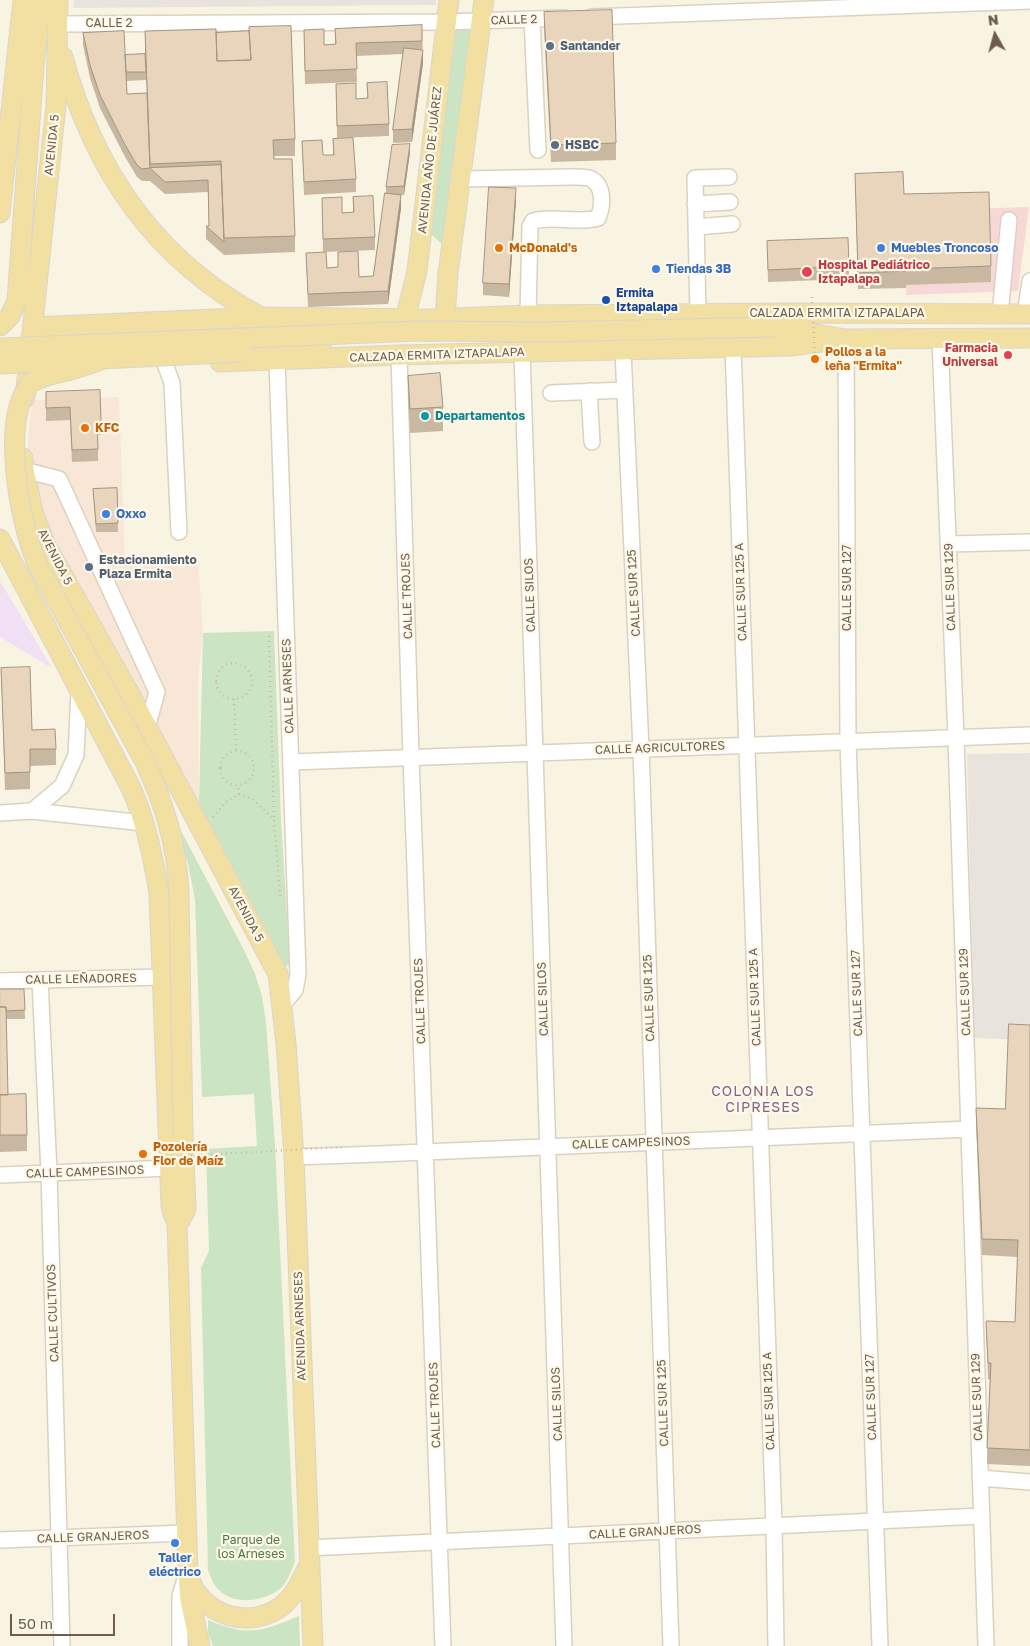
<!DOCTYPE html>
<meta charset="utf-8">
<style>
body{margin:0}
#map{position:relative;width:1030px;height:1646px;overflow:hidden;background:#f9f4e2;font-family:"Golos Text",sans-serif}
canvas{display:block}
.north{position:absolute;left:970px;top:10px;width:50px;height:50px;-webkit-text-stroke:4px #fdf8e8;paint-order:stroke;rotate:353deg;font-size:14px;font-weight:700;line-height:20px;text-align:center;color:#6e5d4c}
.north::after{content:'';display:block;margin:auto;width:18px;height:22px;background:#6e5d4c;clip-path:polygon(50% 0,100% 100%,50% 72%,0 100%)}
.scale{position:absolute;left:10px;top:1614px;width:105px;height:22px;box-sizing:border-box;border:2px solid #6e5d4c;border-top:0;padding-left:6px;font-size:15px;line-height:18px;white-space:nowrap;color:#6e5d4c;-webkit-text-stroke:4px #fdf8e8;paint-order:stroke}
</style>
<div id="map">
<canvas width="1030" height="1646"></canvas>
<div class="north">N</div>
<div class="scale">50 m</div>
</div>
<script>
const ctx = document.querySelector('canvas').getContext('2d');
ctx.lineJoin = 'round';
function paint(path, color) { ctx.fillStyle = color; ctx.fill(path, 'evenodd'); }
function strokePath(path, color, width, dash) { ctx.strokeStyle = color; ctx.lineWidth = width; ctx.lineCap = dash ? 'butt' : 'round'; ctx.setLineDash(dash || []); ctx.stroke(path); }
function write(font, color, halo, rows, align = 'center') {
  ctx.font = font + ' "Golos Text",sans-serif'; ctx.lineWidth = 4.5; ctx.setLineDash([]); ctx.textBaseline = 'middle'; ctx.strokeStyle = halo; ctx.fillStyle = color; for (const [text, x, y, turn = 0] of rows) {
    ctx.save(); ctx.translate(x, y); ctx.rotate((+turn || 0) * Math.PI / 180); ctx.textAlign = isNaN(turn) ? turn : align; if (halo) ctx.strokeText(text, 0, 0); ctx.fillText(text, 0, 0); ctx.restore();
  }
}
paint(new Path2D(`
 M119,397L125,560L198,558L203,633L198,680L199,803L142,705L41,514L29,474L28,441L32,400Z`), '#f8e6d7');
paint(new Path2D(`
 M74,0H436V5L73,8Z
 M1030,753V1040L974,1038L967,754Z`), '#e8e4dd');
paint(new Path2D(`
 M0,581L52,668L0,637Z`), '#f1dff5');
paint(new Path2D(`
 M1029,207L1018,291L906,295L904,211Z`), '#f6d8d6');
paint(new Path2D(`
 M477,28L449,251L430,233L449,30Z
 M274,631L281,819L290,965L285,966L199,803L203,633Z
 M171,812L244,950L255,974L262,996L266,1023L275,1145L295,1562C291,1571 288,1580 282,1587C267,1601 236,1606 220,1591C213,1585 211,1578 208,1570L201,1268L209,1251L206,1149L257,1146L254,1094L202,1097L195,900L188,863Z
 M299,1616L300,1646H213L208,1633V1620C248,1637 261,1632 299,1616Z`), '#cbe4c3');
const minor = new Path2D(`
 M592,17L1030,1
 M532,19L538,150
 M57,24L445,22L564,18
 M461,179L573,177C578,177 584,177 589,178C605,184 603,206 598,218C577,224 554,215 533,221L530,226L528,315
 M695,204L730,202
 M696,227L732,224
 M698,314L695,178L729,177
 M1000,314L1009,220
 M1025,314L1030,281
 M846,339L848,742L880,1646
 M940,339L956,738L986,1646
 M733,347L774,1526L776,1646
 M623,351L641,749L671,1646
 M522,353L564,1646
 M399,355L411,757L443,1646
 M277,360L298,974L295,990L281,1006
 M165,364L172,383L179,532
 M589,391L592,442
 M551,393L625,390
 M24,470L59,479L157,692L147,728
 M948,544L1030,542
 M291,762L1030,735
 M32,811L62,786L76,755L79,691
 M0,813L32,811L144,823
 M40,980L49,1173L62,1646
 M0,981L163,977
 M294,1157L378,1154L969,1129
 M0,1175L170,1168
 M980,1478L1030,1482
 M0,1540L186,1533
 M308,1548L981,1516
 M180,1646V1596L186,1576`);
const major = new Path2D(`
 M63,57C94,171 155,259 259,316
 M0,213L23,0
 M405,319L417,271L449,0
 M445,319L448,273L484,0
 M0,326L10,316L17,301L34,67L41,0
 M33,327L261,317L432,319L528,315L789,313L1030,314
 M774,327L846,339L1030,338
 M263,349L322,342
 M220,362L399,355L790,346L846,339
 M25,398L56,105L58,0
 M23,458L24,470L33,512L45,544L128,691L278,974L286,1043L294,1157L313,1646
 M0,539L131,788C146,822 153,857 159,893L171,1205L173,1214L177,1223L188,1573L190,1600L200,1646
 M177,1223L181,1219L186,1209L183,1135
 M190,1580C204,1617 252,1630 283,1605C295,1595 301,1581 308,1567`);
strokePath(minor, '#dcd1bf', 18);
strokePath(major, '#d9d5d0', 21);
strokePath(new Path2D(`
 M269,636L274,819
 M216 681a18 18 0 1 1 36 0a18 18 0 1 1-36 0Z
 M234,699L236,751
 M220 768a17 17 0 1 1 34 0a17 17 0 1 1-34 0Z
 M239,794L253,799L274,820L280,896
 M213,817L226,802L239,794L238,785`), '#cfbaa1', 2.5, [1, 4]);
strokePath(minor, '#fff', 15);
strokePath(major, '#f1e0a1', 19);
const majorBridge = new Path2D(`
 M0,348L418,331L543,332L774,327
 M107,358C96,362 85,366 74,369C59,373 44,375 31,383C0,417 19,522 38,566L145,762C165,806 176,842 179,891L183,1135
 M0,364L243,352`);
strokePath(majorBridge, '#d9d5d0', 21, []);
strokePath(new Path2D(`
 M812,297L815,355
 M161,1157L346,1147`), '#cfbaa1', 2.5, [1, 4]);
strokePath(majorBridge, '#f1e0a1', 19);
paint(new Path2D(`
 M544,12L616,143V160L551,162L544,29Z
 M422,25L423,63L412,142L393,143V130L403,54L356,56L357,82L305,84L304,30L324,45L335,44V29Z
 M145,31L216,33L295,139V156H274V159L295,236V252L224,255L206,239V226H209L208,192L165,194L150,181H142L137,177L124,155L100,108L90,78L83,45V33L125,55L145,54ZM146,80L147,93L127,94L126,81Z
 M367,83L389,124V136L337,138L336,84L356,99H367Z
 M333,139L356,179V192L304,195L302,141L323,155H333Z
 M410,152L404,195H399L401,208L388,304L308,307L306,253L327,268L338,267V252L359,277L373,276L386,193V187Z
 M855,174L904,194L991,266V282L906,285V288L858,289Z
 M353,197L375,237V250L323,252L322,198L342,213L353,212Z
 M516,201L509,297L483,295V283Z
 M767,241L849,266V279L768,282Z
 M408,376L443,407V431L410,433L408,400Z
 M46,392L101,422V435H98V461L72,462L70,420L46,421Z
 M117,488L118,532H96L93,489Z
 M1,668L32,730L56,749V765L30,766V789L5,790Z
 M0,989H24L25,1019H6L8,1095L27,1135V1151L0,1152Z
 M1030,1025V1466L987,1464L990,1380L988,1379L986,1321L1015,1322L1018,1257L982,1255L976,1124V1108L1005,1109Z`), '#c8b7a1');
paint(new Path2D(`
 M423,50V63L412,142V129Z
 M410,144V152L404,195V186Z
 M516,188V201L509,297V284Z
 M401,195V208L388,304V291Z`), '#a29583');
const building = new Path2D(`
 M612,10L616,143L551,145L544,12Z
 M422,25V41L356,43L357,69L305,71L304,30L324,29V45L336,44L335,29Z
 M291,26L295,139L273,140L274,159H292L295,236L224,238L221,161L150,164L145,31L216,29L217,61L251,60L249,27Z
 M124,31L127,94L147,93L150,168L142,169L137,165L124,143L100,95L90,65L83,33Z
 M249,31L251,60L217,61L216,33Z
 M404,48L423,50L412,129L393,130Z
 M145,54L146,72H126L125,55Z
 M387,82L389,124L337,126L336,84L356,83V99L368,98L367,83Z
 M353,138L356,179L304,182L302,141L322,140L323,155H334L333,139Z
 M410,144L404,186L386,187L392,145Z
 M221,165L224,242L206,226H209L208,180L165,182L150,168Z
 M903,172L904,194L989,192L991,266L906,269V271L858,273L855,174Z
 M489,187L516,188L509,284L483,283Z
 M385,193L401,195L388,291L308,294L306,253L326,252L327,268L338,267V252L358,251L359,277L373,276Z
 M373,196L375,237L323,239L322,198L342,197V213L354,212L353,197Z
 M848,238L849,266L768,270L767,241Z
 M440,373L443,407L410,409L408,376Z
 M100,390L101,422H97L98,449L72,450L70,407L46,408V392Z
 M117,488L118,523L96,524L93,489Z
 M30,667L32,730L55,729L56,749H30V772L5,773L1,668Z
 M0,989H24L25,1010L6,1011V1007H0Z
 M0,1007H6L8,1095H0Z
 M1009,1024L1030,1025V1450L987,1448L991,1363H988L986,1321L1015,1322L1018,1240L982,1239L976,1108L1005,1109Z
 M26,1094L27,1135H0V1095Z`);
paint(building, '#e8d5bb');
strokePath(building, '#a29583', 1);
for (const [x, y, r, color] of [
 [550,46,5,"#5c6f8a"],
 [555,145,5,"#5c6f8a"],
 [499,248,5,"#e8710a"],
 [881,248,5,"#3f7fe0"],
 [656,269,5,"#3f7fe0"],
 [807,272,6,"#e0444e"],
 [606,300,5,"#1a4fb4"],
 [1008,355,5,"#e0444e"],
 [815,359,5,"#e8710a"],
 [425,416,5,"#0f9aa8"],
 [85,428,5,"#e8710a"],
 [106,514,5,"#3f7fe0"],
 [89,567,5,"#5c6f8a"],
 [143,1154,5,"#e8710a"],
 [175,1543,5,"#3f7fe0"]
]) { const dot = new Path2D(); dot.arc(x, y, r, 0, 2 * Math.PI); ctx.fillStyle = color; ctx.fill(dot); strokePath(dot, '#fdf8e8', 2); }
write('12px', '#6e5d4c', '#fdf8e8', [
 ["CALLE 2",514,20,-2],
 ["CALLE 2",109,23],
 ["AVENIDA 5",52,145,-84],
 ["AVENIDA AÑO DE JUÁREZ",430,160,-84],
 ["CALZADA ERMITA IZTAPALAPA",837,313],
 ["CALZADA ERMITA IZTAPALAPA",437,355,-2],
 ["AVENIDA 5",55,557,63],
 ["CALLE SUR 129",950,587,-92],
 ["CALLE SUR 127",847,588,-90],
 ["CALLE SUR 125 A",741,592,-92],
 ["CALLE SUR 125",634,593,-93],
 ["CALLE SILOS",530,595,-92],
 ["CALLE TROJES",407,596,-92],
 ["CALLE ARNESES",288,686,-92],
 ["CALLE AGRICULTORES",660,748,-2],
 ["AVENIDA 5",246,914,62],
 ["CALLE LEÑADORES",81,979,-1],
 ["CALLE SUR 129",965,992,-92],
 ["CALLE SUR 127",857,993,-92],
 ["CALLE SUR 125 A",755,997,-92],
 ["CALLE SUR 125",649,998,-92],
 ["CALLE SILOS",543,999,-92],
 ["CALLE TROJES",420,1001,-92],
 ["CALLE CAMPESINOS",631,1143,-2],
 ["CALLE CAMPESINOS",85,1172,-2],
 ["CALLE CULTIVOS",53,1313,-92],
 ["AVENIDA ARNESES",300,1326,-92],
 ["CALLE SUR 127",871,1397,-92],
 ["CALLE SUR 129",977,1397,-92],
 ["CALLE SUR 125 A",769,1401,-92],
 ["CALLE SUR 125",663,1403,-92],
 ["CALLE SILOS",557,1404,-92],
 ["CALLE TROJES",435,1405,-92],
 ["CALLE GRANJEROS",645,1532,-3],
 ["CALLE GRANJEROS",93,1537,-2]
]);
write('bold 12px', '#4e5e75', '#fdf8e8', [
 ["Santander",560,46],
 ["HSBC",565,145],
 ["Estacionamiento",99,560],
 ["Plaza Ermita",99,574]
], 'left');
write('bold 12px', '#c56008', '#fdf8e8', [
 ["McDonald's",509,248],
 ["Pollos a la",825,352],
 ["leña \"Ermita\"",825,366],
 ["KFC",95,428],
 ["Pozolería",153,1147],
 ["Flor de Maíz",153,1161]
], 'left');
write('bold 12px', '#366cbe', '#fdf8e8', [
 ["Muebles Troncoso",891,248],
 ["Tiendas 3B",666,269],
 ["Oxxo",116,514],
 ["Taller",175,1558,"center"],
 ["eléctrico",175,1572,"center"]
], 'left');
write('bold 12px', '#be3a42', '#fdf8e8', [
 ["Hospital Pediátrico",818,265],
 ["Iztapalapa",818,279],
 ["Farmacia",998,348,"right"],
 ["Universal",998,362,"right"]
], 'left');
write('bold 12px', '#164399', '#fdf8e8', [
 ["Ermita",616,293],
 ["Iztapalapa",616,307]
], 'left');
write('bold 12px', '#0d838f', '#fdf8e8', [
 ["Departamentos",435,416]
], 'left');
write('12px', '#4f7848', '#fdf8e8', [
 ["Parque de",251,1540],
 ["los Arneses",251,1554]
]);
ctx.letterSpacing = '1px';
write('14px', '#83648a', '#fdf8e8', [
 ["COLONIA LOS",763,1092],
 ["CIPRESES",763,1108]
]);
ctx.letterSpacing = '0px';
</script>
